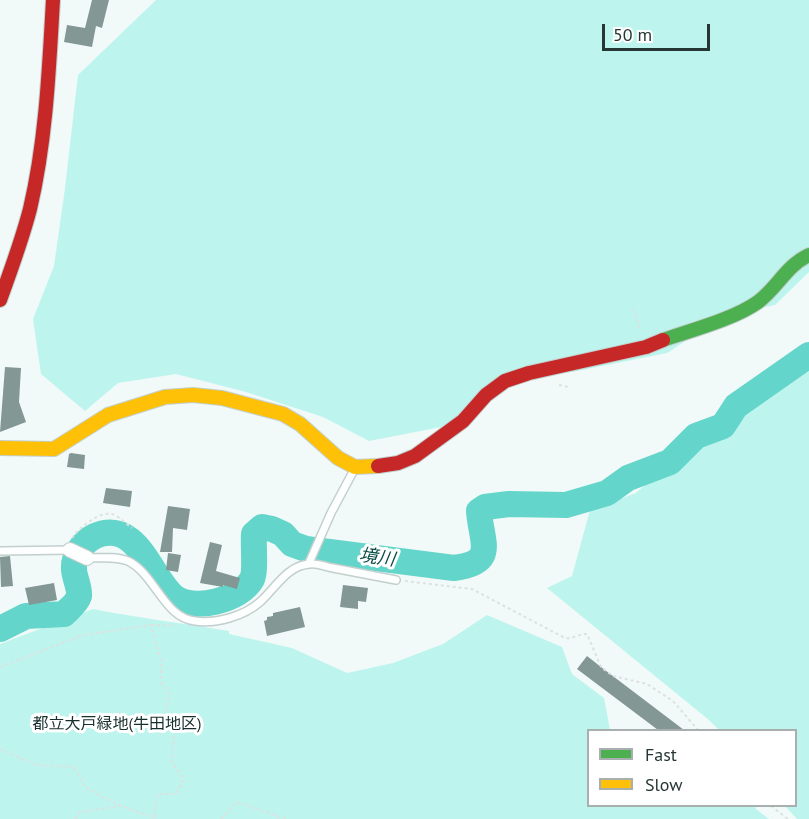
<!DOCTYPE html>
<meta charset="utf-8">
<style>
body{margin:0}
#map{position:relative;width:809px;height:819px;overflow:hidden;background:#f1faf8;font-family:"PT Sans",sans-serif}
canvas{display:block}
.legend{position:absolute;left:587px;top:729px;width:210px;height:78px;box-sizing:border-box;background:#fff;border:2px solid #a8afae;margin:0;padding:8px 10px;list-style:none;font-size:18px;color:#253634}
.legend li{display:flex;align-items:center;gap:12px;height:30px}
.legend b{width:30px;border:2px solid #a8afae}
.scale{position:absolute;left:602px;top:24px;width:108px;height:27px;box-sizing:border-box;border:3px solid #253634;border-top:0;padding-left:8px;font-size:18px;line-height:21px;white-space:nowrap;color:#253634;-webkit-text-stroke:4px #fff;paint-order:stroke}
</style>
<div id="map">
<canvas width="809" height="819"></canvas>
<ul class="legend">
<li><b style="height:8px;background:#4caf50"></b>Fast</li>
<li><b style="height:8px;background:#ffc107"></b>Slow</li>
</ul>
<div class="scale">50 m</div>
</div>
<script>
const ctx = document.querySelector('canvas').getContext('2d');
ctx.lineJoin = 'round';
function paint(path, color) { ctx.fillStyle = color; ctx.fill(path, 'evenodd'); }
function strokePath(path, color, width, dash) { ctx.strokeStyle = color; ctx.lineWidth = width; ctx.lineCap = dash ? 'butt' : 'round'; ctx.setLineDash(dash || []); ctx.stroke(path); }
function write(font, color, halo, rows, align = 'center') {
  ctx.font = font + ' "PT Sans","Noto Sans JP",sans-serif'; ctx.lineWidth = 6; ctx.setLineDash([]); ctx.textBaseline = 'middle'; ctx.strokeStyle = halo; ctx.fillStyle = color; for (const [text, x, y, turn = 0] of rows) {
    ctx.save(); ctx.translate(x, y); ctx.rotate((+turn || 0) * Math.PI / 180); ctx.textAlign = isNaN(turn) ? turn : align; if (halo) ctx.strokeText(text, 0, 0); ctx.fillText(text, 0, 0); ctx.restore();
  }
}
paint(new Path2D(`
 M156,0H809V272L775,305L724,316L667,353L572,372H530L441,427L369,441L323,417L246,392L176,374L118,383L85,411L41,374L33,319L54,266L65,188L78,75Z
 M809,370V819H797L785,806H796V730H719L709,720L547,588L572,576L590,510L636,493L711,428Z
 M93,609C138,618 183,623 229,631V634L292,648L347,673L393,663L443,644L487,615L562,647L572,674L604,698L610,730H588V806H755L756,809L769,819H0V644Z`), '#bdf5ee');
strokePath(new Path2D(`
 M0,629L26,616L64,614C69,609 77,603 79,596C80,587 74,577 74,569C73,555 83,542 95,536C138,518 150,577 174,597C193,612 241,600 252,579C256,571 253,545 254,534L262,527L272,529L283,534L292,544L306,549L454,568C498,563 481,542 479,511L485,507L509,504L566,505L607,493L628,478L670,462L696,436L723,426L736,406L809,355`), '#64d5ca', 26);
paint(new Path2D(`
 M92,0H109L102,28L96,26L92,47L64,42L67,25L85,28Z
 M5,367L21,368L19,402L26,422L0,432Z
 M71,453L85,455L84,469L67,467L69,454Z
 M106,488L132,491L130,507L103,503Z
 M168,506L190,509L187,530L173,528L172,552H160Z
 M210,542L222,545L216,571L240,578L237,589L223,585V587L200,583Z
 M168,553L181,555L178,572L166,570Z
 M10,556L13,586L1,587L0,557Z
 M54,583L57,600L29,605L25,588Z
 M343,585L368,588L366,602L358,601V609L340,607Z
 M300,607L305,627L267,636L264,621L267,620V617L273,616V613Z
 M587,656L601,667L684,730H658L577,669Z`), '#839795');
const lane = new Path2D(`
 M0,551L70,550
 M87,558C100,558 116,556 128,561C155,574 164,618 195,621C217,624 244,616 260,602C275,589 287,565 310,564C317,563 326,567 333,568C354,572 375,576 396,580
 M309,563L331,513L355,468`);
const street = new Path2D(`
 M70,550L87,558`);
const fast = new Path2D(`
 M663,340C692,330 734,319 758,302C777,288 787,265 809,255`);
const slow = new Path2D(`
 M0,448L54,449L108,415L165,397L193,395L222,398L283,414L300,424L338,458L355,467L378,466`);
const jam = new Path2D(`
 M0,300C11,270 22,240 30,209C46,141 49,70 53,0
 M378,466L398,463L415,456L463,421L486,395L505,381L529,373L646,347L663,340`);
strokePath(lane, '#c2cfcd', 10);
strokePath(street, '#c2cfcd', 16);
strokePath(fast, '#c2cfcd', 16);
strokePath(slow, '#c2cfcd', 16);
strokePath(jam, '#c2cfcd', 16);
strokePath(new Path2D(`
 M633,308L641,331
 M559,385L569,387
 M72,538C79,528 99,511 112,514C119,516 126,524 132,528
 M405,581L472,589L565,638C573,639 578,634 587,634L601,667L613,676L647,684L673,701L698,730
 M151,625H175
 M0,667L83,635L151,625L161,661V683L170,695L164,718L174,736L172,762L184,780L176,794H157L154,818
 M0,749L36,765L74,767L86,788L121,806L158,819
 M771,806L788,819
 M75,819L80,812L121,806
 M221,819L237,802L286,819`), '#dde1e0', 2, [3, 3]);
strokePath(lane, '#fdfefe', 7);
strokePath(street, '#fdfefe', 14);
strokePath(fast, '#4caf50', 14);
strokePath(slow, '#ffc107', 14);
strokePath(jam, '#c62828', 14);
write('16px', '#172f2c', '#fff', [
 ["都立大戸緑地(牛田地区)",117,724]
]);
write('italic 18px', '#0a4b45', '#fff', [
 ["境川",377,558,8]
]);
</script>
